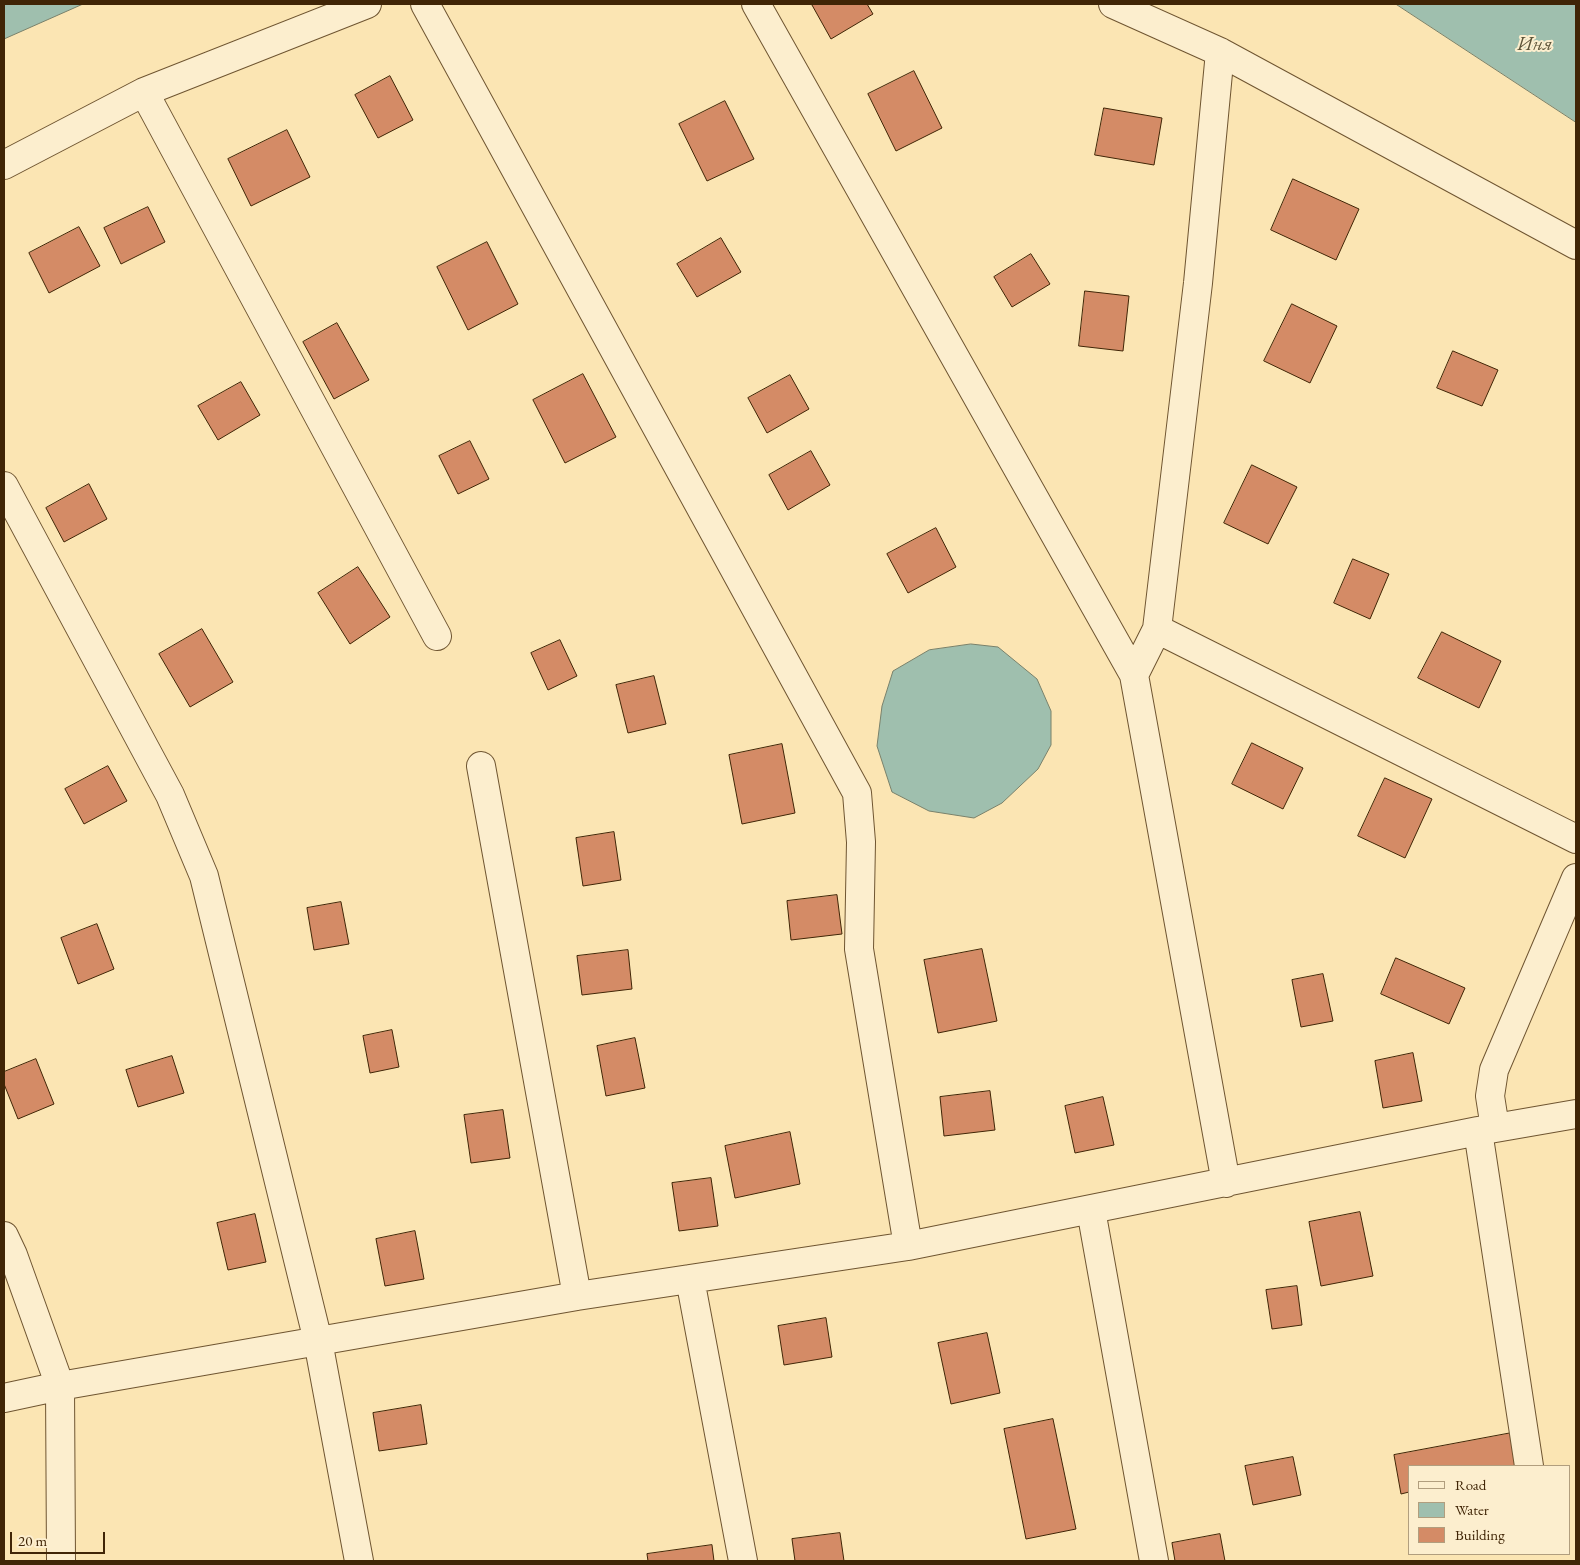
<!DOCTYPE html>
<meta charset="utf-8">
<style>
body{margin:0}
#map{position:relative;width:1580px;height:1565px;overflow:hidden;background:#fbe5b3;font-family:"EB Garamond",serif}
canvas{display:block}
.frame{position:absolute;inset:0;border:5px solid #402506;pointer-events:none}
.legend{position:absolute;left:1408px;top:1465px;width:162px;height:90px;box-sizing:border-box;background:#fceece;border:1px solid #b19e7e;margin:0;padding:6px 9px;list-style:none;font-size:15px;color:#402506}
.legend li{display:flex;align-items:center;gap:10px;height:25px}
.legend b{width:25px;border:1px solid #b19e7e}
.scale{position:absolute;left:10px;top:1532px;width:95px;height:22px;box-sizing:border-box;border:2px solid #402506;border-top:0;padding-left:6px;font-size:15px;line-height:18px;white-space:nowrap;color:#402506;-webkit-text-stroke:4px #fceece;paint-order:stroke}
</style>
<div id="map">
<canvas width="1580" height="1565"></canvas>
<div class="frame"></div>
<ul class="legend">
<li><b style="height:6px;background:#fceece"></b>Road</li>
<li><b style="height:14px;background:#9fbfae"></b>Water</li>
<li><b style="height:14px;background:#d48b66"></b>Building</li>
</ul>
<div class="scale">20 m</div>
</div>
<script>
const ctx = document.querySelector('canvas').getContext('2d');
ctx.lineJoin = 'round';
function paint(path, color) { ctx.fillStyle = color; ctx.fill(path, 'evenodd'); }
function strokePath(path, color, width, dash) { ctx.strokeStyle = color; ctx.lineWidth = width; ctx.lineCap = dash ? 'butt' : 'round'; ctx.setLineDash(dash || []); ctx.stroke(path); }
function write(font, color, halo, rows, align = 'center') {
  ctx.font = font + ' "EB Garamond",serif'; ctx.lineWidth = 4; ctx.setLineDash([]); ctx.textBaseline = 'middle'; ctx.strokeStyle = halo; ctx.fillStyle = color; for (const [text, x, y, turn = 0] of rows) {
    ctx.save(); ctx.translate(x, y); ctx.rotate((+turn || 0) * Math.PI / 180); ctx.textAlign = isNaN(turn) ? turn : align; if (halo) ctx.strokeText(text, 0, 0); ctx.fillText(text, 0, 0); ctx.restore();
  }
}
const water = new Path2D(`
 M4,4H83L4,39Z
 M1396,4H1576V122Z
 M971,644L998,647L1037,679L1051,711V745L1038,769L1002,803L974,818L929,811L892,792L877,746L882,706L893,671L929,650Z`);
paint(water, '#9fbfae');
strokePath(water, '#79816b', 1);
const building = new Path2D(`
 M814,4H867L873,14L831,39L812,5Z
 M914,71L942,128L896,151L868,94Z
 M390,76L413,120L378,138L355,95Z
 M725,101L754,159L707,181L679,124Z
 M1104,108L1162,118L1154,165L1095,155Z
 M287,130L310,177L251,206L228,159Z
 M1293,179L1359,209L1336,260L1271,230Z
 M148,207L165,242L121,264L104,228Z
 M79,227L100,266L49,293L29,253Z
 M721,238L741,272L697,297L677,264Z
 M487,242L518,304L468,330L437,267Z
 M1031,254L1050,284L1012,307L994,277Z
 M1085,291L1129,296L1123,351L1079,346Z
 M1292,304L1337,326L1310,383L1264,361Z
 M337,323L369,380L334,399L303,342Z
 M1453,351L1498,370L1482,406L1437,388Z
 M583,374L616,437L565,463L533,400Z
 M790,375L809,409L767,433L748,398Z
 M241,382L260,415L218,440L198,406Z
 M470,441L489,479L458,494L439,456Z
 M811,451L830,485L788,510L769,475Z
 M1252,465L1297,487L1268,544L1224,523Z
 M89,484L107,519L64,542L46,508Z
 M936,528L956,567L908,593L887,554Z
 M1353,559L1389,574L1370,619L1334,603Z
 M358,567L390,617L350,644L318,593Z
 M202,629L233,682L190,707L159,654Z
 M1442,632L1501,661L1479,708L1418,678Z
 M560,640L577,676L548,690L531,653Z
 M654,676L666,724L628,733L616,685Z
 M1252,743L1303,768L1283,809L1232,784Z
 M782,744L795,813L742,824L729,755Z
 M108,766L127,801L84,824L65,789Z
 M1385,778L1432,799L1405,858L1358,836Z
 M614,832L621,880L583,886L576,838Z
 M837,895L842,934L791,940L787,901Z
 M341,902L349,944L314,950L307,908Z
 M97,924L114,969L78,984L61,938Z
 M982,949L997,1021L938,1033L924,960Z
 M628,950L632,989L582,995L577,956Z
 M1396,958L1465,988L1449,1024L1381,994Z
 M1323,974L1333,1021L1301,1027L1292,980Z
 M392,1030L399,1067L370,1073L363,1036Z
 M635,1038L645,1088L606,1096L597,1046Z
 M1413,1053L1422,1101L1383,1108L1375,1061Z
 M172,1056L184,1093L138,1107L126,1070Z
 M36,1059L54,1104L18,1119L4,1084V1072Z
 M990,1091L995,1130L944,1136L940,1097Z
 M1103,1097L1114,1145L1075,1153L1065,1106Z
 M503,1110L510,1158L471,1163L464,1115Z
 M790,1132L800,1184L735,1198L725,1146Z
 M711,1178L718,1226L679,1231L672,1183Z
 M1360,1212L1373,1276L1321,1286L1309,1222Z
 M255,1214L266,1262L228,1270L217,1223Z
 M415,1231L424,1279L385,1286L376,1239Z
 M1297,1286L1302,1325L1272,1329L1266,1290Z
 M826,1318L832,1357L784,1365L778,1326Z
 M987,1333L1000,1393L951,1404L938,1343Z
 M421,1405L427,1444L379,1451L373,1413Z
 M1053,1419L1076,1529L1026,1539L1004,1429Z
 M1517,1432L1524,1466H1409V1492L1401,1494L1394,1455Z
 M1293,1457L1301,1495L1253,1505L1245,1466Z
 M840,1533L844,1561H795L792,1539Z
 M1220,1534L1225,1561H1175L1172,1543Z
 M712,1545L714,1561H648L647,1554Z`);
paint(building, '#d48b66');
strokePath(building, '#402506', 1);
const street = new Path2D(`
 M425,4L857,793L861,842L859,949L908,1246
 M756,4L1134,675
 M1113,4L1220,52L1576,245
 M1220,52L1198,283L1157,629L1134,675L1226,1183
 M144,92L437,636
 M4,165L144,92L367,4
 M4,486L170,795L204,876L318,1341L359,1561
 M1157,629L1576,839
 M481,766L577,1296
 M1495,1128L1490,1096L1494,1070L1576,878
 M1478,1131L1529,1466
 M1091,1210L1154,1561
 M4,1236L13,1255L60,1386L61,1561
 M690,1279L743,1561
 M4,1398L60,1386L577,1296L908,1246L1478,1131L1576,1114`);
strokePath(street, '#6f5531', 30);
strokePath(street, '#fceece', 28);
write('italic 20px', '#5c5338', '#fceece', [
 ["Иня",1535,45]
]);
</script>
